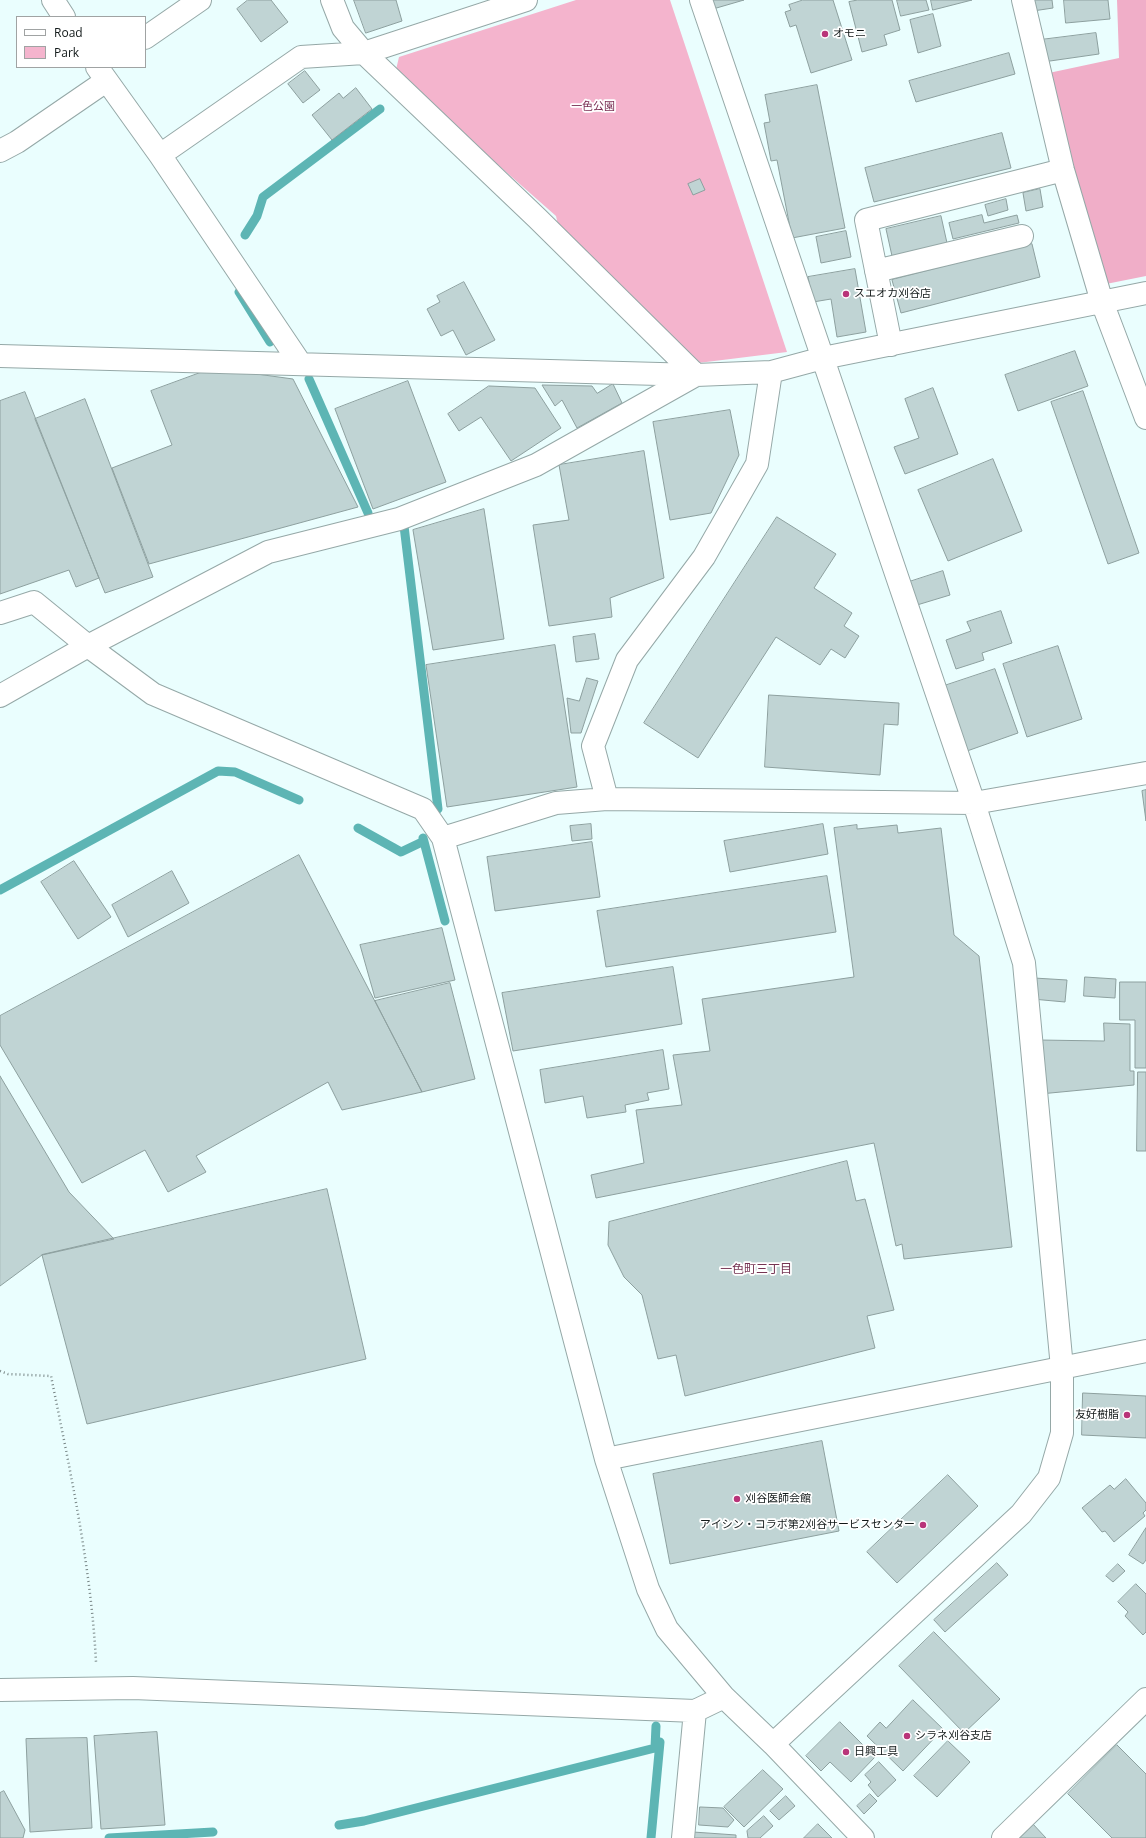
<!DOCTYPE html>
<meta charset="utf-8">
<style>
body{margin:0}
#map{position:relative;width:1146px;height:1838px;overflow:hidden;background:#eafefe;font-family:"Open Sans",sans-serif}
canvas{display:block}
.legend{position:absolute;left:16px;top:16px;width:130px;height:52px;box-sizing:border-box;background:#fff;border:1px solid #a0a3a3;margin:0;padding:5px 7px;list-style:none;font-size:12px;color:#111818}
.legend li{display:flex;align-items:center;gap:8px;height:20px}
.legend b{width:20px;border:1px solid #a0a3a3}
</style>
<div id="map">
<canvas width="1146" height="1838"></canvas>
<ul class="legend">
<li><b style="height:5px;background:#fff"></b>Road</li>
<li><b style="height:11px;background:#f4b4cd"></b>Park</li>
</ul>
</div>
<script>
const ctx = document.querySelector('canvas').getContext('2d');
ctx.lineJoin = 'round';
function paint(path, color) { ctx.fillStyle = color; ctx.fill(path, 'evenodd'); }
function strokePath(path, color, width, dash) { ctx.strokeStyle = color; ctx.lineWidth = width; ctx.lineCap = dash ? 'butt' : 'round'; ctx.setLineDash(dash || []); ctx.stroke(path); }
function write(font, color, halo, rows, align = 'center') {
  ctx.font = font + ' "Open Sans","Noto Sans JP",sans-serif'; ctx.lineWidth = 3.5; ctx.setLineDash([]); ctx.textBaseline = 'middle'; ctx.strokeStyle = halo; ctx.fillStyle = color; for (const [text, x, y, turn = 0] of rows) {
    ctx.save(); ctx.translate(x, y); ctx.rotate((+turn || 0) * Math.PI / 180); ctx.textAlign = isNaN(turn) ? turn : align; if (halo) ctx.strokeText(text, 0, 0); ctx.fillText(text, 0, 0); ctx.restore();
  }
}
paint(new Path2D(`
 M576,0H670L787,352L698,363L559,229L556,216L395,74L399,57Z`), '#f4b4cd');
paint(new Path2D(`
 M1117,0H1146V276L1101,285L1044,74L1119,58Z`), '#f0aec8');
strokePath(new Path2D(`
 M245,235L257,216L263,197L380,109
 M239,292L270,342
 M309,379L368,513
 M404,526L438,809
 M358,828L401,852L422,842
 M423,838L445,921
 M0,890L218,771L235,772L299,800
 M339,1825L364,1821L655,1748L656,1726
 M109,1838L213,1832
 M651,1838L660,1742`), '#5db5b4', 9);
const building = new Path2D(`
 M248,0H271L288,22L261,42L237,9Z
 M354,0H396L402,21L366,33Z
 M711,0H744L713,9Z
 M803,0H833L852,60L811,73L796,25L790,27L785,12L791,10L789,5Z
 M858,0H892L900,30L884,35L887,45L862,52L849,2Z
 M897,0H926L929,10L901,16Z
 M931,0H972L933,10Z
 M1031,0H1052L1053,8L1033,11Z
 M1064,0H1108L1110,19L1066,23Z
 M933,14L941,46L918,53L910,20Z
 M1096,33L1099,54L1043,62L1040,40Z
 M1009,53L1015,74L916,102L909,81Z
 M305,71L320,90L303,103L288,84Z
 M817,85L845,228L792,238L777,160L771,161L764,123L770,122L765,95Z
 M356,88L372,109L332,140L312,115L339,93L343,98Z
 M1002,133L1011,168L874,202L865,168Z
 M700,179L705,190L693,195L688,184Z
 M1040,189L1043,207L1026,211L1023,193Z
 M1006,199L1008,210L988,216L985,205Z
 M982,215L984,223L1017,215L1019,223L953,239L949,223Z
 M941,216L947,243L892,256L886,229Z
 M846,231L851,257L821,263L816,237Z
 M1032,244L1040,277L901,313L892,280Z
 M855,269L866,332L837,337L831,299L813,302L808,277Z
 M464,282L495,340L466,355L453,330L441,336L427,309L440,302L437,296Z
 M1075,351L1088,386L1018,411L1005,375Z
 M213,368L293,379L358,507L149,564L112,468L172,445L151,391Z
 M408,381L446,482L373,509L335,409Z
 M613,384L622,403L577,428L562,400L555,406L542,385L592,386L597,393Z
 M489,386L535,388L561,428L511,461L481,417L459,431L448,414Z
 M933,388L958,454L905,474L894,447L919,438L905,399Z
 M1083,391L1139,553L1108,564L1051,402Z
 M25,392L99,578L76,587L69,570L0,594V401Z
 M85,399L153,577L105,593L35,419Z
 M730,410L739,455L711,513L670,520L653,422Z
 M644,451L664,578L610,598L612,617L549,626L533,525L569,520L559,465Z
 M993,459L1022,531L948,561L918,490Z
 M484,509L504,639L433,650L413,530Z
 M777,517L836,554L814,588L852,613L844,626L859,636L845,658L831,649L820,665L776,637L698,758L644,723Z
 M943,571L950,595L917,605L909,582Z
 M1001,611L1012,643L982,653L984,660L956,669L946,640L971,631L967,622Z
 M595,634L599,659L576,662L573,637Z
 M555,645L577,787L447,807L426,665Z
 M1058,646L1082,719L1027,737L1003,664Z
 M995,669L1018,733L967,751L944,686Z
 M587,678L598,681L581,733H571L567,698L579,701Z
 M769,695L899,703L898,725L884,724L880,775L765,767Z
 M1146,790V821L1142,791Z
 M591,824L592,839L572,841L570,826Z
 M823,824L828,854L730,872L724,841Z
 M857,825V829L897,825L898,833L941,828L954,935L979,956L1012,1247L904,1259L902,1244L896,1246L874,1143L596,1198L591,1175L644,1163L636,1110L682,1105L673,1055L710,1051L702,999L854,977L834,828Z
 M592,842L600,897L495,911L487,857Z
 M299,855L422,1092L342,1110L328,1082L196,1156L206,1172L168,1192L145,1150L82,1183L0,1045V1016Z
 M74,861L111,917L78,939L41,882Z
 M172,871L189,903L128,937L112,905Z
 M827,876L836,932L606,967L597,911Z
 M442,928L455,980L375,998L360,945Z
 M673,967L682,1024L513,1051L502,993Z
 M1085,977L1116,979L1115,998L1084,996Z
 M1034,978L1067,980L1065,1002L1032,999Z
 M1120,982H1146V1068H1135V1020H1120Z
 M450,983L475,1079L422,1092L375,1001Z
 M1104,1023L1130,1024V1071H1134V1085L1040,1094L1039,1040L1104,1041Z
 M663,1050L669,1089L647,1093L649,1100L625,1105L626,1112L587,1118L583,1096L545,1103L540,1070Z
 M1138,1072H1146V1151H1137Z
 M0,1076L69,1192L114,1239L42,1255L0,1286Z
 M847,1161L856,1201L865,1199L894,1310L867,1316L875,1348L685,1396L676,1355L658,1359L642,1295L624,1277L608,1245L609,1222Z
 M327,1189L366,1359L87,1424L42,1255Z
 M1083,1393L1146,1396V1438L1082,1435Z
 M822,1441L839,1531L670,1564L653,1474Z
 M948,1475L978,1506L897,1583L867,1552Z
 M1126,1479L1146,1503V1510L1143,1513L1145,1516L1114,1542L1105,1531L1102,1532L1082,1508L1110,1485L1114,1489Z
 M1146,1528V1560L1143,1564L1129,1555Z
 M997,1563L1008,1575L945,1632L934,1620Z
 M1118,1564L1125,1571L1113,1582L1106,1576Z
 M1136,1584L1146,1594V1632L1143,1635L1125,1616L1128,1612L1118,1602Z
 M934,1632L1000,1699L964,1733L899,1666Z
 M913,1700L943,1729L903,1771L867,1736L880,1722L886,1728Z
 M840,1722L875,1757L851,1782L830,1762L821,1771L806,1756Z
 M157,1732L165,1825L101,1829L94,1736Z
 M87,1738L92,1828L30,1832L26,1739Z
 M948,1741L970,1762L937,1797L914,1776Z
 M1117,1745L1146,1774V1838H1112L1068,1794Z
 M879,1762L896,1780L878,1797L868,1785L871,1782L865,1775Z
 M763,1770L783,1789L744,1827L724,1807Z
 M4,1791L25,1830L23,1838H0V1793Z
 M870,1794L877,1801L864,1814L857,1806Z
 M786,1796L795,1806L779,1820L770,1811Z
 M700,1807L723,1808L734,1820L728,1827L699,1825Z
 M764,1816L773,1826L760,1838H748L747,1831Z
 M1032,1823L1046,1838H1018Z
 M818,1824L832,1838H804Z
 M693,1832L736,1835V1838H693Z`);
paint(building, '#c0d4d4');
strokePath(building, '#8da09f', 1);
const minor = new Path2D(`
 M53,0L64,17
 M701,0L974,803L1024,963L1062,1368V1433L1049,1478L1021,1514L773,1744
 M1023,0L1063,170L1102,302L1146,418
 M145,38L200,0
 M97,67L160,155L300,363
 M0,151L17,142L106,81
 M160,155L301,57L364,53L526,0
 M876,271L1022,236
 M891,345L866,220L1063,170
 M0,356L696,375L771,372L823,358L1146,293
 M0,613L34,602L88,646L153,694L423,809L443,838L606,1459L648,1589L667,1629L724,1697
 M0,696L88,646L268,552L399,519L536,465L696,375L537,218L364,53L343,28L332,0
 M607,799L593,746L627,660L704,557L757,464L771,372
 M443,838L556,803L607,799L974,803L1146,773
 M606,1459L1146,1351
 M0,1690L133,1688L695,1711L724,1697L773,1744L863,1838
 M683,1838L695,1711
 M1003,1838L1146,1699`);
strokePath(minor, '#95a8a7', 24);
strokePath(new Path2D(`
 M0,1371L8,1374L51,1376C70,1470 91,1566 96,1662`), '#798787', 2.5, [1, 3]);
strokePath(minor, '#fff', 22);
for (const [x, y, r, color] of [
 [825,34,4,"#b93479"],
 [846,294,4,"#b93479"],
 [1127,1415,4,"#b93479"],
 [737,1499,4,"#b93479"],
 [923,1525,4,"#b93479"],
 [907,1736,4,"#b93479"],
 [846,1752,4,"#b93479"]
]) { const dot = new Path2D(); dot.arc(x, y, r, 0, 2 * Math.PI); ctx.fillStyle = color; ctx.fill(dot); strokePath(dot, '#fff', 1.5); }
write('11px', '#111818', '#fff', [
 ["オモニ",833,34],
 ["スエオカ刈谷店",854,294],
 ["友好樹脂",1119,1415,"right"],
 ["刈谷医師会館",745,1499],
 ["アイシン・コラボ第2刈谷サービスセンター",915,1525,"right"],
 ["シラネ刈谷支店",915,1736],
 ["日興工具",854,1752]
], 'left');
write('11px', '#782c51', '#fff', [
 ["一色公園",593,107]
]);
write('12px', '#763453', '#fff', [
 ["一色町三丁目",756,1270]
]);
</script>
